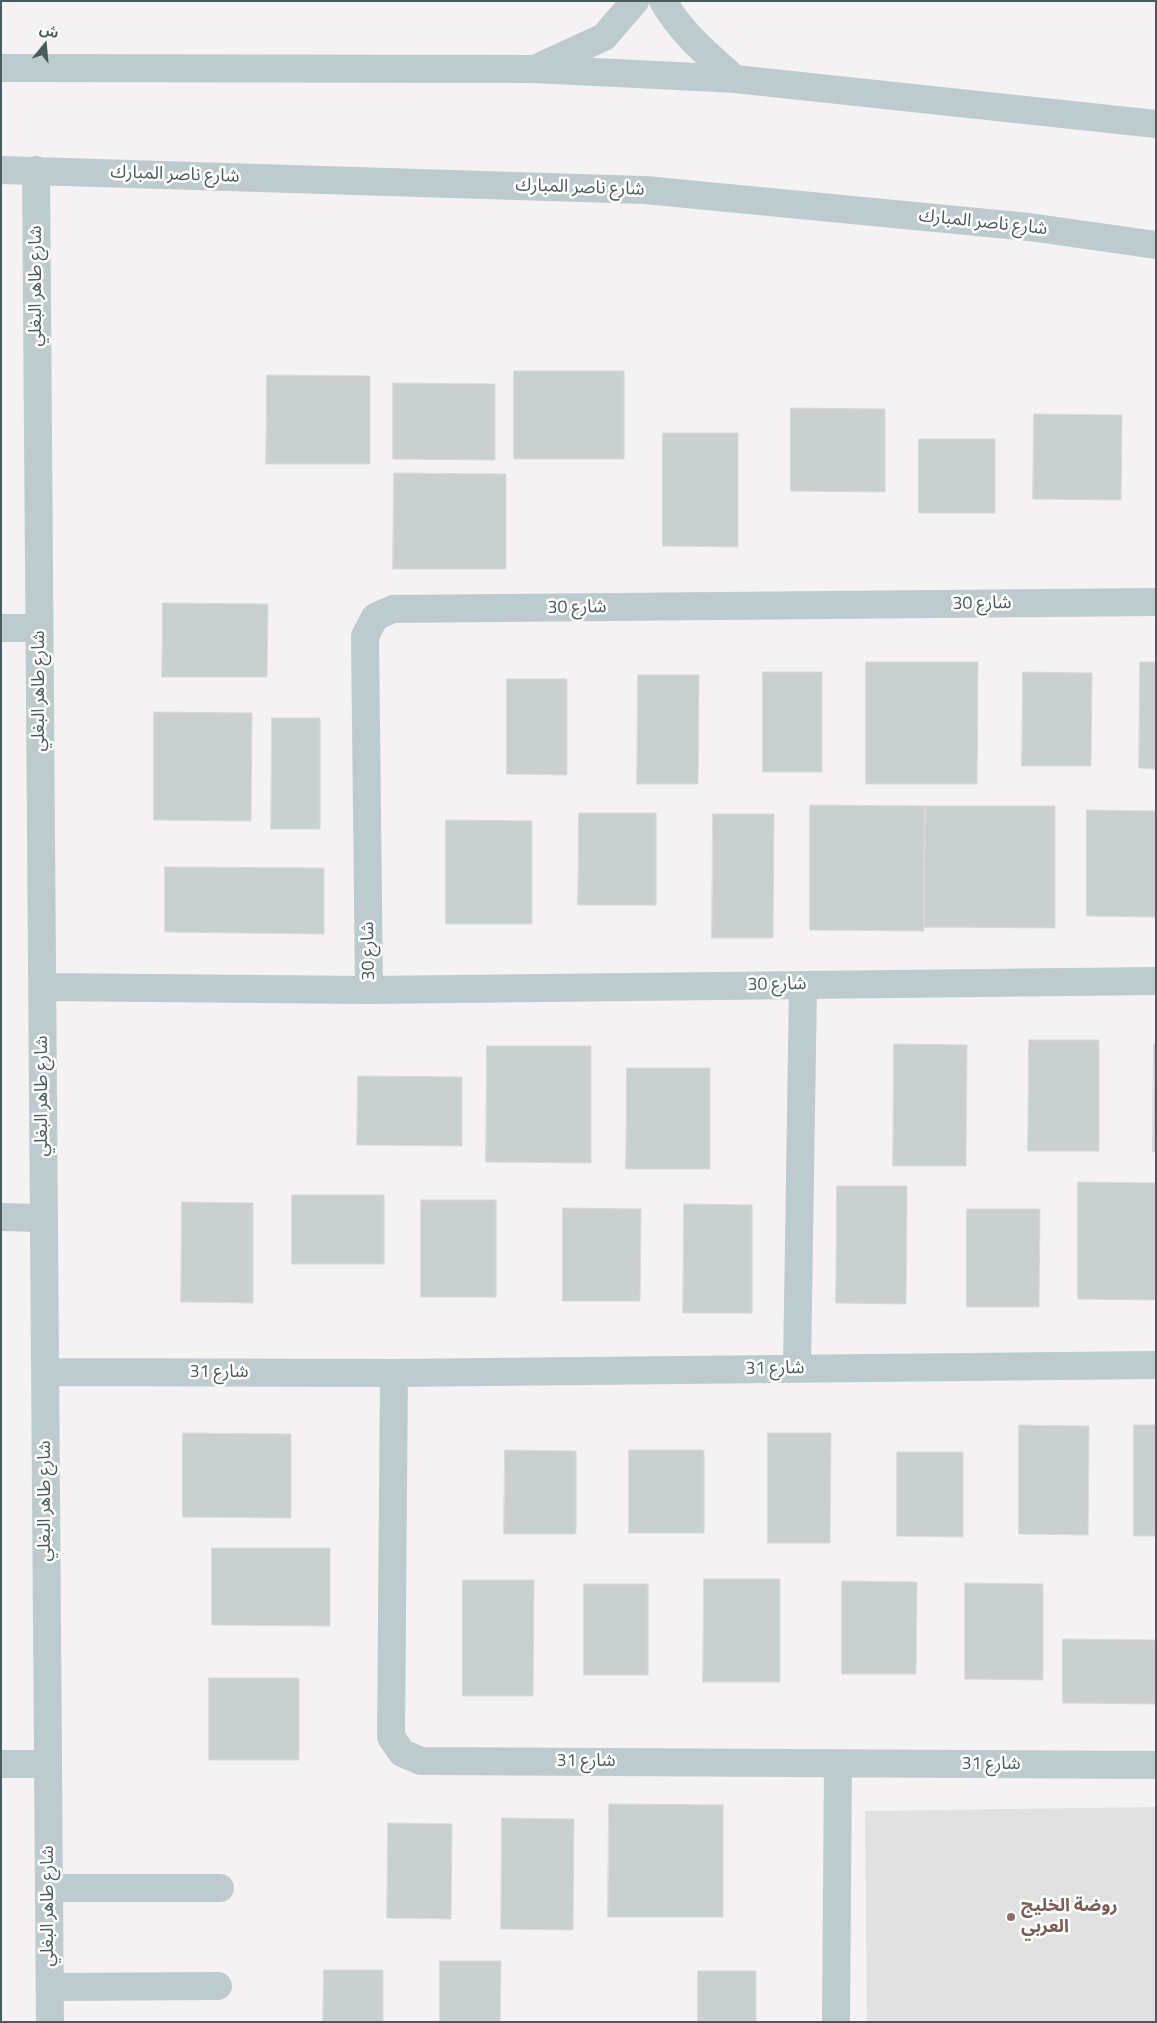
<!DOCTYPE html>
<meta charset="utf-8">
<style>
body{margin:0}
#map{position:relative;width:1157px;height:2023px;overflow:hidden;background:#f4f2f3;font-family:"Titillium Web","Noto Sans Arabic",sans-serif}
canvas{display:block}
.frame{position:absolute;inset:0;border:2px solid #4a5b60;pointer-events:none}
.north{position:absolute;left:20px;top:20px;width:50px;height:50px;-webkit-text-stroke:4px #fff;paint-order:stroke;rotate:17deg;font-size:14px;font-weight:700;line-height:20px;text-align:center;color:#4a5b60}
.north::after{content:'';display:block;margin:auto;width:18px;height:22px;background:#4a5b60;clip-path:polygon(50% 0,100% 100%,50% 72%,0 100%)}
</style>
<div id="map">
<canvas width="1157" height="2023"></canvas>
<div class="frame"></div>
<div class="north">ش</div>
</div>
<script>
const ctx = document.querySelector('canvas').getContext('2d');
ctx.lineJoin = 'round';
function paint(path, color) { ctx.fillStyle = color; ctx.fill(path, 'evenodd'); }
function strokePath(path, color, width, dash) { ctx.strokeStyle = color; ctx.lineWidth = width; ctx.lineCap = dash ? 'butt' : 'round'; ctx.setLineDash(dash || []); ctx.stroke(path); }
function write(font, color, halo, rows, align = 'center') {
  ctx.font = font + ' "Titillium Web","Noto Sans Arabic",sans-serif'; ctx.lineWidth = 5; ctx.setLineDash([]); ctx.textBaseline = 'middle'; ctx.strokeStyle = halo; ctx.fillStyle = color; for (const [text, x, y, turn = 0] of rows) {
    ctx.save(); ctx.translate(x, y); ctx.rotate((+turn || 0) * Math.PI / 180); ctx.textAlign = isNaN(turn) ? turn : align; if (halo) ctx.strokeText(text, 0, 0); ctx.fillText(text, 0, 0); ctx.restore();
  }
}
paint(new Path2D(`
 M1156,1807V2022H867L865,1811Z`), '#e2e1e2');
const building = new Path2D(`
 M514,371H624V459H514Z
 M267,375L370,376V464H266Z
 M393,383L495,384V460L393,459Z
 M791,408L885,409V492L791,491Z
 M1034,414L1122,415L1121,500L1033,499Z
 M663,433H738V547L663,546Z
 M919,439H995V513H919Z
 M394,473L506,474V569H393Z
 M163,603L268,604L267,677H162Z
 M866,662H978L977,784H866Z
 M1140,662H1156V769L1139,768Z
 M763,672H822V772H763Z
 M1023,672L1092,673L1091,766H1022Z
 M638,675H699L698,784H637Z
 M507,679H567V775L507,774Z
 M154,712L252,713L251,821L154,820Z
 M272,718H320V829H271Z
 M810,805L925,806L924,931L810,930Z
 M925,806H1055V928L924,927Z
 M1087,810L1156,811V917L1087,916Z
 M579,813H656V905H578Z
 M713,814H774L773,938H712Z
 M446,820L532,821V924H446Z
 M165,867L324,868V934L165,932Z
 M1029,1040H1099V1151H1028Z
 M894,1044L967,1045L966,1166H893Z
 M1154,1044H1156V1152H1153Z
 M487,1046H591V1163L486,1162Z
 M627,1068H710V1169H626Z
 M358,1076L462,1077V1146L357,1145Z
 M1078,1182L1156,1183V1300L1078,1299Z
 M837,1186H907L906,1304L836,1303Z
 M292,1195H384V1264H292Z
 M421,1200H496V1297H421Z
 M182,1202L253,1203V1303L181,1302Z
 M684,1204L752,1205V1313H683Z
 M563,1208L641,1209L640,1301H563Z
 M967,1209H1040L1039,1307H967Z
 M1019,1425L1089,1426L1088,1535L1019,1534Z
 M1134,1425H1156V1536H1134Z
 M183,1433L291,1434V1518L183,1517Z
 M768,1433H831L830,1543H768Z
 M505,1450L576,1451V1534H504Z
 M629,1450H704V1533H629Z
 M897,1452H963V1537L897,1536Z
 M212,1548H330V1626L212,1625Z
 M704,1579H780V1682H703Z
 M463,1580H534L533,1696H463Z
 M842,1581L917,1582L916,1674H842Z
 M965,1583L1043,1584V1680L965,1679Z
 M584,1584H648V1675H584Z
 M1063,1639L1156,1640V1704L1063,1703Z
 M209,1678H299V1760H209Z
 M609,1804L723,1805V1917H608Z
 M502,1818L574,1819L573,1930L501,1929Z
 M388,1823L452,1824L451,1919L387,1918Z
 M440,1961H501L500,2022H440Z
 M324,1970H383V2022H323Z
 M698,1971H756V2022H698Z`);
paint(building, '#cacfd1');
strokePath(building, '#d7dadd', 1);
strokePath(new Path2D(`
 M663,1C681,33 708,55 735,79
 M1,68L533,69L657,75L735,79L1156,124
 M537,68L604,37L635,1
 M1,170L645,190L1029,227L1156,245
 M36,170L50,2022
 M1,628H39
 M42,987L369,990L1156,981
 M369,990L365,636L375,617L393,609L1156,602
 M1,1217L43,1218
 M797,1368L803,985
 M45,1372L394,1373L1156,1365
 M394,1373L391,1737L402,1753L421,1761L1156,1765
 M1,1764H48
 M49,1888H220
 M50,1987L218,1986
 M836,2022L838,1764`), '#becbce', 28);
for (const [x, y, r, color] of [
 [1011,1917,5,"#8d6e63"]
]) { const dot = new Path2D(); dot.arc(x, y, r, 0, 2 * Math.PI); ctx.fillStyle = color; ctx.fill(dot); strokePath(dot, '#fff', 2); }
write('18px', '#4a5b60', '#fff', [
 ["شارع ناصر المبارك",175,175,2],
 ["شارع ناصر المبارك",580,188,2],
 ["شارع ناصر المبارك",983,223,6],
 ["شارع طاهر البغلي",37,286,-90],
 ["شارع 30",982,604,-1],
 ["شارع 30",577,608,-1],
 ["شارع طاهر البغلي",40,691,-90],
 ["شارع 30",369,951,-91],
 ["شارع 30",777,985,-1],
 ["شارع طاهر البغلي",43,1096,-90],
 ["شارع 31",775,1369,-1],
 ["شارع 31",219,1373],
 ["شارع طاهر البغلي",46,1501,-90],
 ["شارع 31",586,1762],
 ["شارع 31",991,1765],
 ["شارع طاهر البغلي",49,1906,-90]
]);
write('bold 18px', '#785e54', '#fff', [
 ["روضة الخليج",1021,1907],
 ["العربي",1021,1928]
], 'left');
</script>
